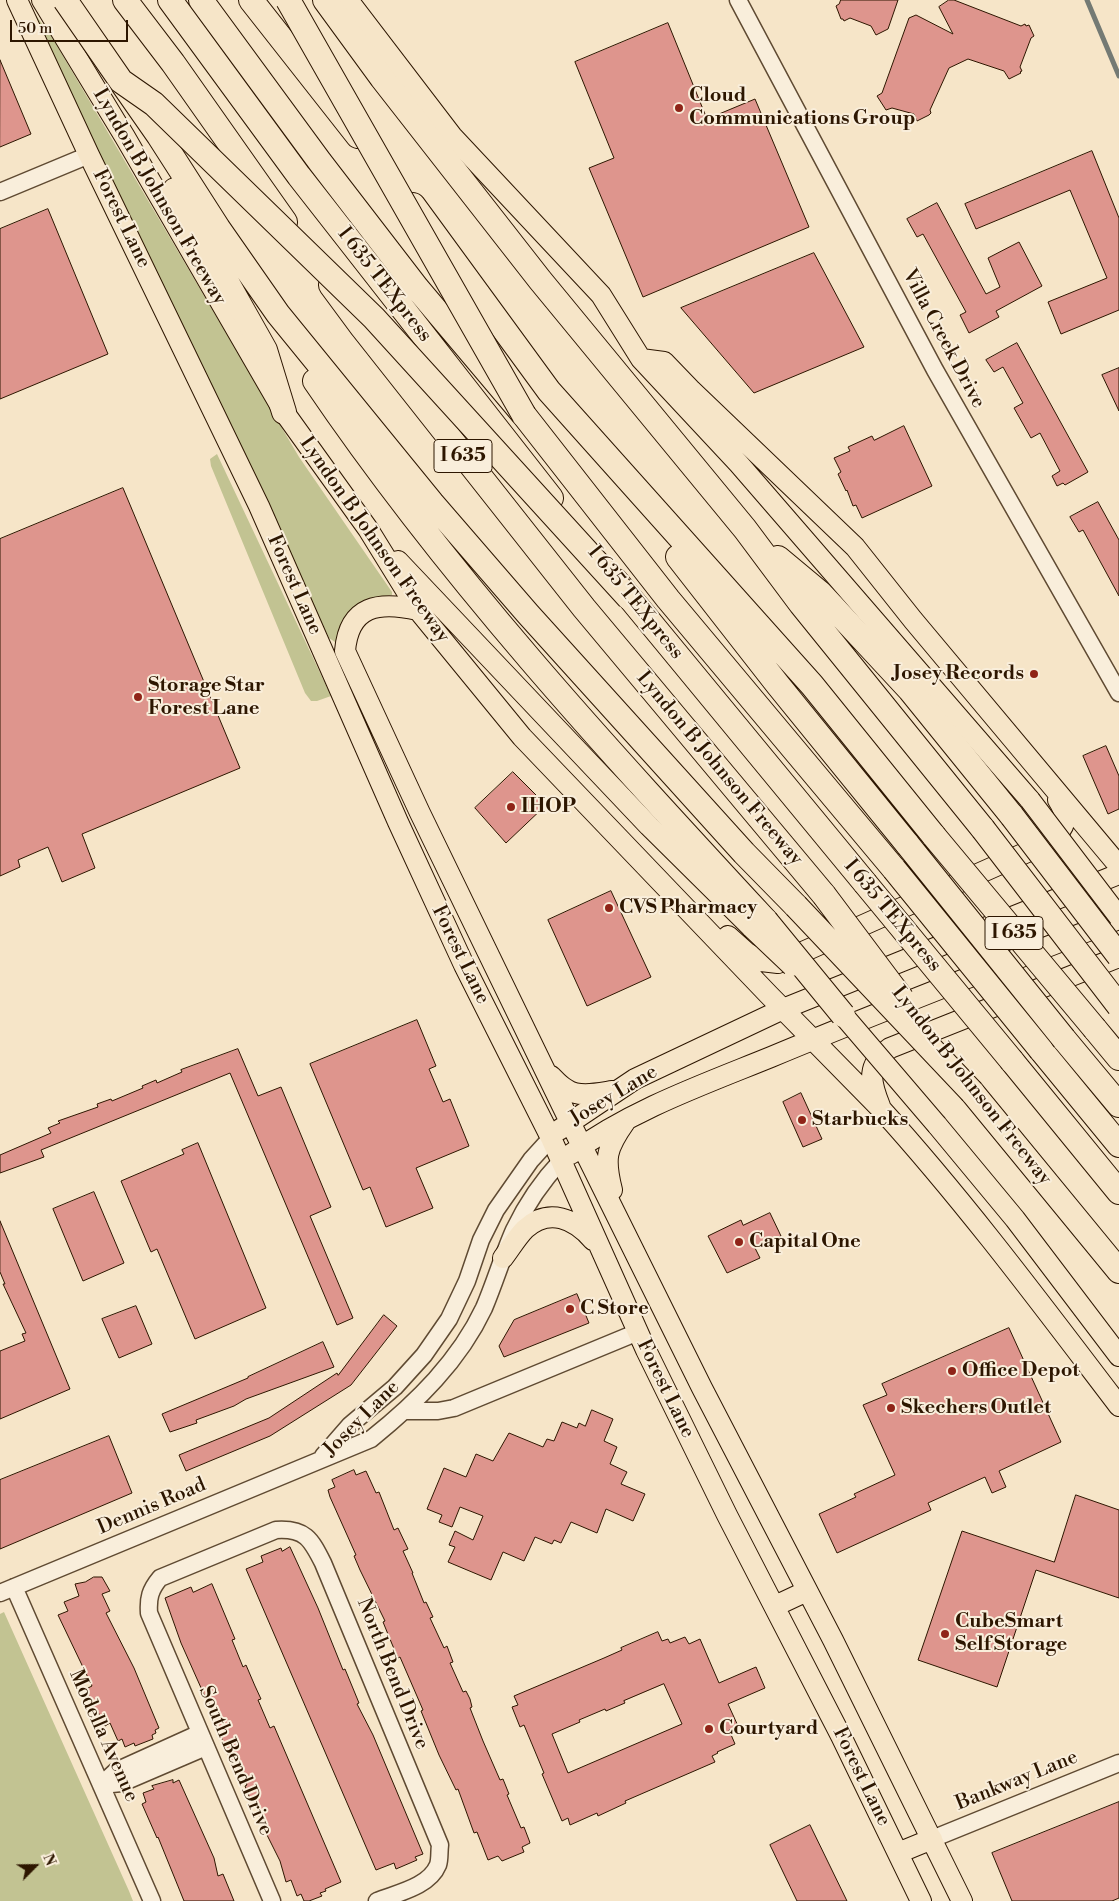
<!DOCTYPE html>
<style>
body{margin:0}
#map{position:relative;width:1119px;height:1901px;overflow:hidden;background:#f6e5c8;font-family:"Libre Bodoni",serif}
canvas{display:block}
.north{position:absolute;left:10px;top:1841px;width:50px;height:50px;-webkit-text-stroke:4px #f9eedb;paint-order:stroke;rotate:67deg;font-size:14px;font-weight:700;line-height:20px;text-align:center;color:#2d1600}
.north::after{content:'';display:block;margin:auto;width:18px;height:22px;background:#2d1600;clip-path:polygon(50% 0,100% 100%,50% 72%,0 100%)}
.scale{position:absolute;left:10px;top:20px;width:118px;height:22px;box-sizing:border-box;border:2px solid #2d1600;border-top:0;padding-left:6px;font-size:15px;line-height:18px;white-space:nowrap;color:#2d1600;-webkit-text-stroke:4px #f9eedb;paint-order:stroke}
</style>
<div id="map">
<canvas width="1119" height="1901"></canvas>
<div class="north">N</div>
<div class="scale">50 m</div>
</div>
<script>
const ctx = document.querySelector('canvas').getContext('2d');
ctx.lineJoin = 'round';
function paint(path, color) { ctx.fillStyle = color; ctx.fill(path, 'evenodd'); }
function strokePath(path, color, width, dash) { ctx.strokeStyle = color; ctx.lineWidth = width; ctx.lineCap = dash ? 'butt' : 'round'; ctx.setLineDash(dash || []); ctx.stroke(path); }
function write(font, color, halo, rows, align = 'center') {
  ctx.font = font + ' "Libre Bodoni",serif'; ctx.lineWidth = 4; ctx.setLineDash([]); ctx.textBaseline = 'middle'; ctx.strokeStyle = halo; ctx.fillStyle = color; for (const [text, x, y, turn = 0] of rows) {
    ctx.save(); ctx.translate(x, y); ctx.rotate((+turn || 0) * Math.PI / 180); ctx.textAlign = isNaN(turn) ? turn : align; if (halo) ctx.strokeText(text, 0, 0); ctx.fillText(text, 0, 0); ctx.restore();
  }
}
paint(new Path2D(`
 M23,0H25L53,39L299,457L392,592V595L375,597L364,602L335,642L329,638Z
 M217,454L331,696L317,701H311L305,693L211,466L210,459Z
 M4,1612L129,1891L133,1901H0V1614Z`), '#c2c392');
strokePath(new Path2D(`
 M1087,0L1119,76`), '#747a74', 5);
const building = new Path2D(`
 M841,0H898L888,29L876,35L871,26L850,18L844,21L843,19H841L836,6L839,4Z
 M949,0H954L1021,26L1025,24L1026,26L1029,25L1034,36L1031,38L1020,67L1022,71L1020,72L1021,73L1009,79L1004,71L968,59L949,68L930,110L931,113L929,115L917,121L914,114L892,108L886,110L877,96L882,93L909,18L916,15L953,34L939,7Z
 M668,23L707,119L755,99L809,227L643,297L589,168L614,158L575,62Z
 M0,60L31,134L0,147Z
 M1092,151L1119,218V310L1061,334L1048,302L1107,278L1070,190L976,229L965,204Z
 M937,203L986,294L1000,287L988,258L1019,242L1042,286L996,311L999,317L969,333L960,315L966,312L923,234L917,237L907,219Z
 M48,209L108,354L0,399V229Z
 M814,253L864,347L754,393L681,308Z
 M1017,343L1088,472L1065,485L1063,483L1057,486L1052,476L1060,471L1040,433L1031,438L1014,408L1023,403L1003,367L994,372L986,360Z
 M1119,368V411L1102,375Z
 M904,426L932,486L862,518L856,505L853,506L847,490L846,491L838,474L841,472L834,458L850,451L848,447L872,436L874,440Z
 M123,488L240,768L82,834L95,868L62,882L48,847L18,860L20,867L0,876V539Z
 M1098,502L1119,540V596L1083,530L1079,532L1070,517Z
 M1106,746L1119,776V809L1108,814L1083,756Z
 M513,772L546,805L506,843L475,808Z
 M611,891L651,977L587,1006L548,920Z
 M417,1020L436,1066L429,1069L443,1102L450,1099L469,1146L416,1168L433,1208L386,1227L370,1187L363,1190L310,1064Z
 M238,1049L258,1096L281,1087L331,1207L310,1216L353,1318L337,1325L230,1073L41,1150L44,1157L0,1173V1155L51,1133L48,1128L60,1123L58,1121L98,1107L97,1104L111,1099L112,1101L143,1088L142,1086L156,1080L157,1083L182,1072L181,1070Z
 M801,1093L822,1139L803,1147L783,1102Z
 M198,1143L266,1308L195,1339L157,1249L151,1252L121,1181L184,1154L182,1150Z
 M94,1192L124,1263L83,1281L53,1209Z
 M770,1213L781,1236L755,1248L760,1258L727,1273L708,1236L741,1220L743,1225Z
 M0,1221L70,1389L0,1419V1351L25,1341L22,1334L26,1333L3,1284H5L0,1272Z
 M577,1294L589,1323L504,1357L499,1346L514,1320Z
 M136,1306L152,1344L119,1358L102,1319Z
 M384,1315L397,1326L351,1385L270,1436L186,1471L179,1455L269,1418L337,1373L338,1375Z
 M1009,1328L1061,1442L999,1471L1006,1487L992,1493L985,1477L928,1503L931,1510L837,1553L819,1514L856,1497L854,1494L895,1475L863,1405L887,1395L882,1384Z
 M323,1342L334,1367L246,1399L234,1406L196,1420L197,1423L170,1432L162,1414L248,1378V1377Z
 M592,1410L613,1419L604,1441L617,1447L610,1464L627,1472L621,1484L645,1494L633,1521L606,1509L597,1533L571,1522L561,1543L554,1540L552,1544L535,1537L524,1561L503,1552L491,1580L448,1562L455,1547L449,1545L455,1531L473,1540L483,1516L460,1507L452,1527L439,1522L442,1515L427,1509L444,1468L466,1477L476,1454L493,1461L509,1433L543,1447L547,1439L554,1441L562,1422L577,1428L579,1423L585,1426Z
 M109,1436L132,1493L0,1549V1480Z
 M354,1470L356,1475L366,1471L376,1493L379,1492L394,1530L398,1528L408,1549L403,1551L413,1573H412L424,1603L426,1602L433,1617L430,1618L444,1648L447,1646L453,1662L450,1663L463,1692L466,1691L470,1699L472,1707L470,1708L483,1741L500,1780L503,1779L509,1794L507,1795L521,1828L524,1827L529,1840L530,1843L522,1847L524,1852L502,1861L498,1856L488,1860L477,1832L474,1833L458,1789L456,1790L439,1755L421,1711L423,1710L400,1657L398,1658L392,1644L383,1622L385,1621L360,1570L354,1556L356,1555L330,1497L328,1490L335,1487L332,1480Z
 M1076,1495L1119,1510V1598L1036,1570L997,1687L918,1660L962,1531L1054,1562Z
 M290,1547L318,1608L343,1670L345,1669L359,1703L357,1704L373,1735L423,1854L415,1857L417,1860L396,1869L394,1863L376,1870L246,1569L263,1562L261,1556L281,1548L282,1551Z
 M94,1577H102L110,1591L102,1594L110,1611L106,1613L134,1668L159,1728L155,1730L156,1733L152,1735L153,1739L135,1746L134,1743L125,1747L122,1739L118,1741L110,1723L105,1726L97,1710L95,1711L86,1689L92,1686L58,1615L68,1611L64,1602L79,1596L75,1584L85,1582Z
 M212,1584L235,1639L232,1640L243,1667L246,1665L255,1686L261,1699L258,1700L270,1728L274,1726L341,1882L325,1889L326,1891L320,1893L322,1896L309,1901H304L301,1894L297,1896L291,1880L286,1882L280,1861L262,1825L254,1799L251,1801L245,1786L247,1785L234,1760L231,1762L213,1716L208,1698L206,1699L181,1643L165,1598L191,1587L193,1592Z
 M658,1632L662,1641L668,1639L670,1643L685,1637L689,1644L700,1639L719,1683L756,1667L765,1688L728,1704L738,1726L729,1730L735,1744L717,1752L718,1753L712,1756L715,1762L625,1801L626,1803L598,1816L597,1813L570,1825L568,1818L562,1821L542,1774L544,1773L524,1725L520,1727L512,1707L518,1705L514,1696L604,1658L622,1650L621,1648ZM664,1684L682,1724L568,1773L552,1734L580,1722L579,1720L605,1709L606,1711L625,1703L624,1701Z
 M173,1780V1783L179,1780L214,1858L218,1876L223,1874L234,1901H184L158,1837L157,1838L142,1804L146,1802L143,1793L154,1789L152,1786Z
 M1119,1802V1898L1112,1901H1012L992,1853Z
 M810,1825L847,1901H797L770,1845Z`);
paint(building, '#de958d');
strokePath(building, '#2d1600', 1);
const minor = new Path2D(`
 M738,0L935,370L1119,693
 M0,192L89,155
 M405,1411H438L454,1408L638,1332
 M323,1456L350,1425L395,1387L424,1355L449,1319L467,1281L481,1240L496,1210L531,1160L551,1138
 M14,1587L152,1901
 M0,1593L371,1439C417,1402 459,1361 484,1308C495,1282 503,1255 514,1230C526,1205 542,1181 561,1161
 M101,1785L116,1771L200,1733
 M101,1785L122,1783L206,1747
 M932,1839L1119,1763
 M272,1901L149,1613C148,1598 150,1590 160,1578L276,1530C305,1528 311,1539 323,1563L440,1845C439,1852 440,1859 438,1865C429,1887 397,1893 377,1901`);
const major = new Path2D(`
 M17,0L89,155L259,506L398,822L464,965L551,1138L646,1350L727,1515L841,1736L921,1901
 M42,0L125,137L284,412L368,529L418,610L522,737L769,995L881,1109C966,1203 1042,1305 1119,1406
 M348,0L452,136L601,295L641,359L739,464L1030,800
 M641,359L664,362L690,389L855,547L913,620L1119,866
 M398,561L649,826L752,928
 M418,610C379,601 349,605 345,651L420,813L570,1122L702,1388L833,1640L962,1901
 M728,936L747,953L761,961L778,963L1052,841C1065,826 1070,819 1058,800
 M551,1076C555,1080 560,1086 566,1089C578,1098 599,1093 613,1091
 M880,1106C870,1081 866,1065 890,1048L1119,957
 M937,1125L1015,1219L1119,1356
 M559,1130L635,1079L783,1009L1119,874
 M571,1154C631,1110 702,1085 771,1057C886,1009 1003,964 1119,919
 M612,1190C604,1158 606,1149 625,1122
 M503,1258C510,1249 517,1237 525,1229C549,1207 575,1219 593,1240
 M775,1606L807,1591
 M898,1853L932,1839`);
const highway = new Path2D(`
 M125,0L173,63L285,222
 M170,0L299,176L551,498
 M201,0L320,162L417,288L524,415L668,599L894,869
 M251,0L358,136
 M325,0L382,78L540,280L745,529L801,604L983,829
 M122,83L159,136L218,228L278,314L432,503L528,614L744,853L796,906
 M175,190L265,350L284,412
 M413,205L549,391L812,685L934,836
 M331,285L362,327L584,608L824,895
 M315,381C448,577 606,748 766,921
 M678,557L778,685L908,845
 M778,558L820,593L910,690L1012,816
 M616,581L865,883
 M1095,1029L1119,1058
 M1064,1039L1119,1105
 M1041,1050L1119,1145
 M1012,1061L1119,1192
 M972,1092L1119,1271`);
strokePath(minor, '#5f4a32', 19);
strokePath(major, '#2d1600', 22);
strokePath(highway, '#2d1600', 26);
strokePath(minor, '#f9eedb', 16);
strokePath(major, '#f6e5c8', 20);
strokePath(highway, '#f6e5c8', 24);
const majorBridge = new Path2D(`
 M1030,800L1119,917
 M752,928L792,966
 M833,1005L843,1015L937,1125`);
const highwayBridge = new Path2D(`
 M65,0L121,81L154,104L374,318L629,598
 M288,0L524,415
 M1012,816L1119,956
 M983,829L1119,1006
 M934,836L1095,1029
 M908,845L1064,1039
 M894,869L1041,1050
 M865,883L1012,1061
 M824,895L902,999
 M796,906L972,1092
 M766,921L843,1015`);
strokePath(majorBridge, '#2d1600', 22, []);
strokePath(highwayBridge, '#2d1600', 26, []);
strokePath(majorBridge, '#f6e5c8', 20);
strokePath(highwayBridge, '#f6e5c8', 24);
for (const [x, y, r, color] of [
 [679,108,5,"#8f2418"],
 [1034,674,5,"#8f2418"],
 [138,697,5,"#8f2418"],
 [511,807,5,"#8f2418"],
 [609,908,5,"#8f2418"],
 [802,1120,5,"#8f2418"],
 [739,1242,5,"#8f2418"],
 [570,1309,5,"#8f2418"],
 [952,1371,5,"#8f2418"],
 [891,1408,5,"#8f2418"],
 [945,1634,5,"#8f2418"],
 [709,1729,5,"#8f2418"]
]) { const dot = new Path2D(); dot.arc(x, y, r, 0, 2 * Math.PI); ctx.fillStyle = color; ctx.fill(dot); strokePath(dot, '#f9eedb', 2); }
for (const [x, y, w] of [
 [463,456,58],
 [1014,933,58]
]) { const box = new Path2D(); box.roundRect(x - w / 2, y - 16.5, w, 33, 4); ctx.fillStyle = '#f9eedb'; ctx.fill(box); strokePath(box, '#2d1600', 1); }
write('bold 19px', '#2d1600', null, [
 ["I 635",463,456],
 ["I 635",1014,933]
]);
write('bold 20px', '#2d1600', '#f9eedb', [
 ["Cloud",689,96],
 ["Communications Group",689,119],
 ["Josey Records",1024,674,"right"],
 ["Storage Star",148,686],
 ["Forest Lane",148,709],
 ["IHOP",521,807],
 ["CVS Pharmacy",619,908],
 ["Starbucks",812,1120],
 ["Capital One",749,1242],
 ["C Store",580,1309],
 ["Office Depot",962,1371],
 ["Skechers Outlet",901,1408],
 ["CubeSmart",955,1622],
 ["Self Storage",955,1645],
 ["Courtyard",719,1729]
], 'left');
write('20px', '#2d1600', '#f9eedb', [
 ["Lyndon B Johnson Freeway",159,197,60],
 ["Forest Lane",121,219,64],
 ["I 635 TEXpress",384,285,52],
 ["Villa Creek Drive",943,339,62],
 ["Lyndon B Johnson Freeway",374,540,55],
 ["Forest Lane",294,585,66],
 ["I 635 TEXpress",635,603,51],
 ["Lyndon B Johnson Freeway",719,769,50],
 ["I 635 TEXpress",892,916,50],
 ["Forest Lane",460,955,64],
 ["Lyndon B Johnson Freeway",971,1086,52],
 ["Josey Lane",614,1096,-31],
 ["Forest Lane",665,1389,64],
 ["Josey Lane",362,1419,-45],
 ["Dennis Road",152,1507,-23],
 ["North Bend Drive",392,1674,68],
 ["Modella Avenue",103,1736,66],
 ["South Bend Drive",235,1761,67],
 ["Forest Lane",861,1777,64],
 ["Bankway Lane",1017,1781,-22]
]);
</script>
